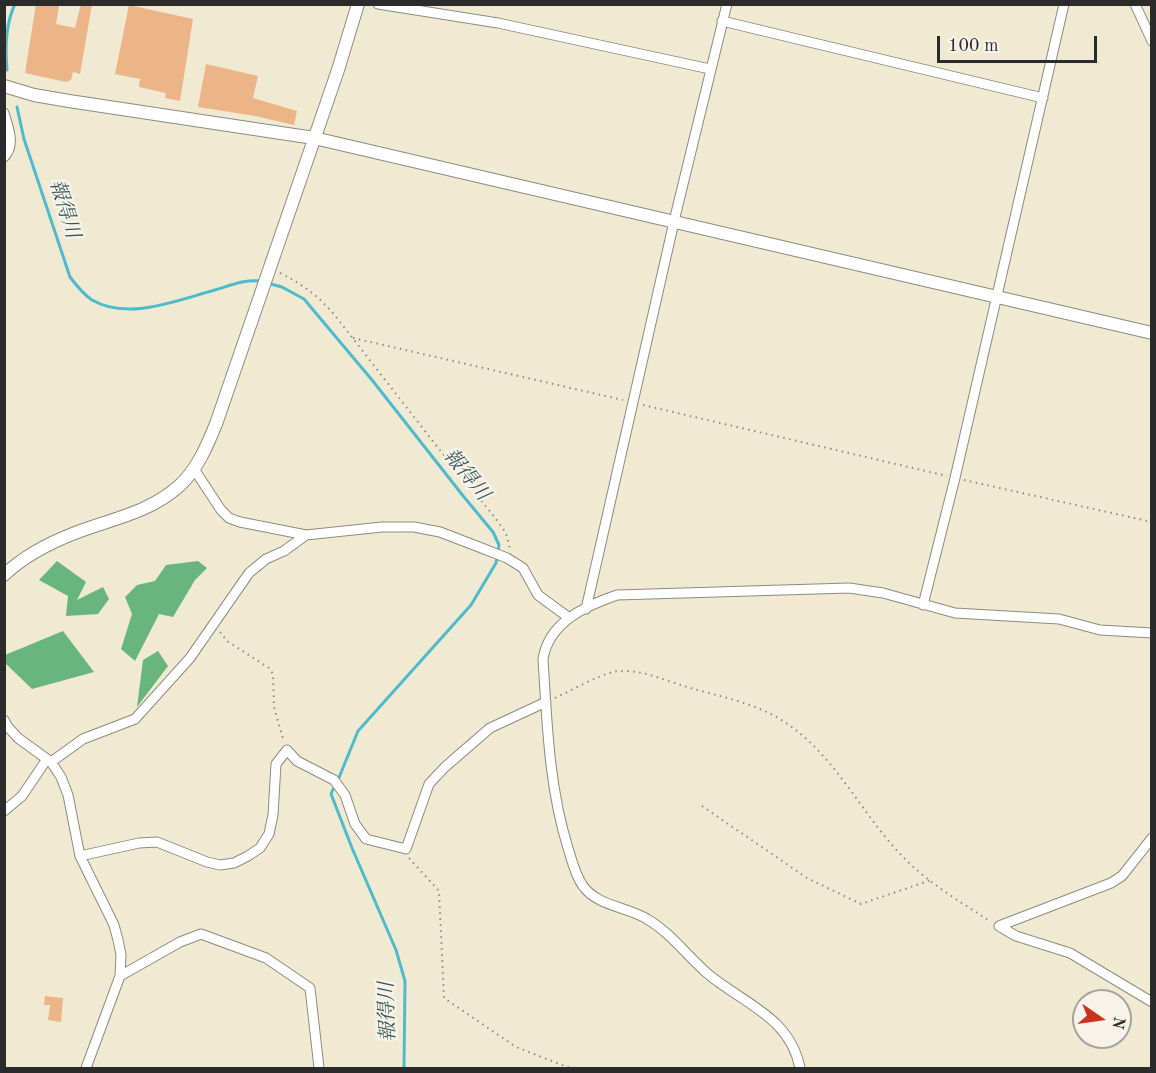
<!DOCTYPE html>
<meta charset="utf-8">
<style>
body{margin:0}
#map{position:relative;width:1156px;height:1073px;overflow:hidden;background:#f0ead3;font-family:"Old Standard TT",serif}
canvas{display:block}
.frame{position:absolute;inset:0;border:6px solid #2b2b2b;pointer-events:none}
.north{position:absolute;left:1072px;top:989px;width:60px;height:60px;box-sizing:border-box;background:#f7f3e8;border:2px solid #a5a39c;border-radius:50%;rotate:103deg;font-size:16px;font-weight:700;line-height:24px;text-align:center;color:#2b2b2b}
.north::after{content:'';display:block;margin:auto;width:21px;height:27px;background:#c8321e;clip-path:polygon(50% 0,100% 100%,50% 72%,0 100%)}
.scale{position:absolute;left:937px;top:36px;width:160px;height:27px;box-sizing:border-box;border:3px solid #2b2b2b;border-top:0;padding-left:8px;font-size:18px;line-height:21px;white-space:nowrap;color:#2b2b2b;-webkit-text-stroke:4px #f7f3e8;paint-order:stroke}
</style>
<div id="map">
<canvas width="1156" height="1073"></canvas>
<div class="frame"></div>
<div class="north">N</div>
<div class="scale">100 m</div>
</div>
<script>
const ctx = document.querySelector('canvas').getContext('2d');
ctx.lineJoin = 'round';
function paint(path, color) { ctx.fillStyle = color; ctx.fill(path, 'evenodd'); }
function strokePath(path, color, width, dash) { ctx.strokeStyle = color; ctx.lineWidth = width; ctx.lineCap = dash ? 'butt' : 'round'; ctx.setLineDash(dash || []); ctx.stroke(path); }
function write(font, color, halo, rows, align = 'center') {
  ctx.font = font + ' "Old Standard TT","Noto Serif JP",serif'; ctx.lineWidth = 5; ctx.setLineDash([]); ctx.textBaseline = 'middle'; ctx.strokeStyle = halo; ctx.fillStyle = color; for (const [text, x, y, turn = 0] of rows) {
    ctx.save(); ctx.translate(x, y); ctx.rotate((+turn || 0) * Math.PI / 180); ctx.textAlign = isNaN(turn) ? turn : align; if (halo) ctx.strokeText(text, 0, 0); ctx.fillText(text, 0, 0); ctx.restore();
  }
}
paint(new Path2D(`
 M57,561L86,582L77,600L103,587L109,599L98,614L66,616L68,596L39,580Z
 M198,561L207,568L195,580L173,617L159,614L135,661L121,649L132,614L125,597L137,585L155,581L166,565Z
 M63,631L94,672L32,689L5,663V655Z
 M158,651L168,666L137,707L143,660Z`), '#68b57e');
strokePath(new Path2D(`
 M7,70C5,48 5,25 15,4
 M17,107L24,139L70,277C76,285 83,294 92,300C128,321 178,300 215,290C229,286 245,279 260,281
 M267,283L282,287L304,299L372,380L464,497L493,532L499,545L496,563L471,605L358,731L338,780
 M335,785L331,794L352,848L396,950L405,981L404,1068`), '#4fbacb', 3);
paint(new Path2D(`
 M36,4L59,6L56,24L75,28L81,4H92L80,74L73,72L71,80L66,82L25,73Z
 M129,5L193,19L180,101L165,98L166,93L139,87L140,79L115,74Z
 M206,64L258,76L253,98L297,111L294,125L255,116L198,107Z
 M45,996L63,998L61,1022L48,1020L50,1005H44Z`), '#ebb587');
const minor = new Path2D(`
 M378,4L498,23L710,69
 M1135,4L1152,41
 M722,21L1043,98
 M4,113C8,127 16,145 4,157
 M194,469L221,510L229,518L240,522L306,535L382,527H414L440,532L479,547L507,558L523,568L538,595L568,617
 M923,605L955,478L1064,4
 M586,609L676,213L727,4
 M4,720L8,727L18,738L51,762L61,777L68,795L80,856L114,925L118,940L121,955L120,976L86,1068
 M51,762L83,739L135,719L190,658L249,573L266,559L284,551L306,535
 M4,811L22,796L47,759
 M80,856L139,843L157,842L207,862L220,865L234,863L248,856L260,848L269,834L273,815L276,764L287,750L297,761L334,780L345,795L355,824L366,839L406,849L429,784L445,767L490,728L546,702
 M999,926L1111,883L1122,876L1152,838
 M999,926L1016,936L1070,953L1152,1002
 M120,976L180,942L201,934L266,958L310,988L319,1068
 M800,1068C790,1017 744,1004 708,974C687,956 671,933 647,919C628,907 597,906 583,886C575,875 572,861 568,848C549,788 547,722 543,659C549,622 585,606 617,595L849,588L883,593L955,613L1059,619L1100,630L1152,633`);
const tertiary = new Path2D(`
 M4,86L34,95L69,101L314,138L1152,333
 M4,575C24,556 49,543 75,533C111,519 149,513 179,486C197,470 207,446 216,424L338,70L358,4`);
strokePath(minor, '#8e8a7f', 11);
strokePath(tertiary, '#8e8a7f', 14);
strokePath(new Path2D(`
 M280,273C304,285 321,298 337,318L435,444L493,515L506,533L510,549
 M353,338L623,400
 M643,405L947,476
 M964,480L1152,522
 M220,632L227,641L269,668L273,674L274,707L284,742
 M555,698C570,691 599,675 613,672C636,667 663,680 684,686C716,696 754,702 783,721C835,754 861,814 903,857C928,883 961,902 991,922
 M702,806L807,878L861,904L931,880
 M409,858L439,891L444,998L516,1047L570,1068`), '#8e8a7f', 2, [1.5, 4.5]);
strokePath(minor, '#fff', 9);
strokePath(tertiary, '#fff', 12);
write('italic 20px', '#36565b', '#f7f3e8', [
 ["報得川",64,209,73],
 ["報得川",466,475,51],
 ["報得川",388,1012,-92]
]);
</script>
